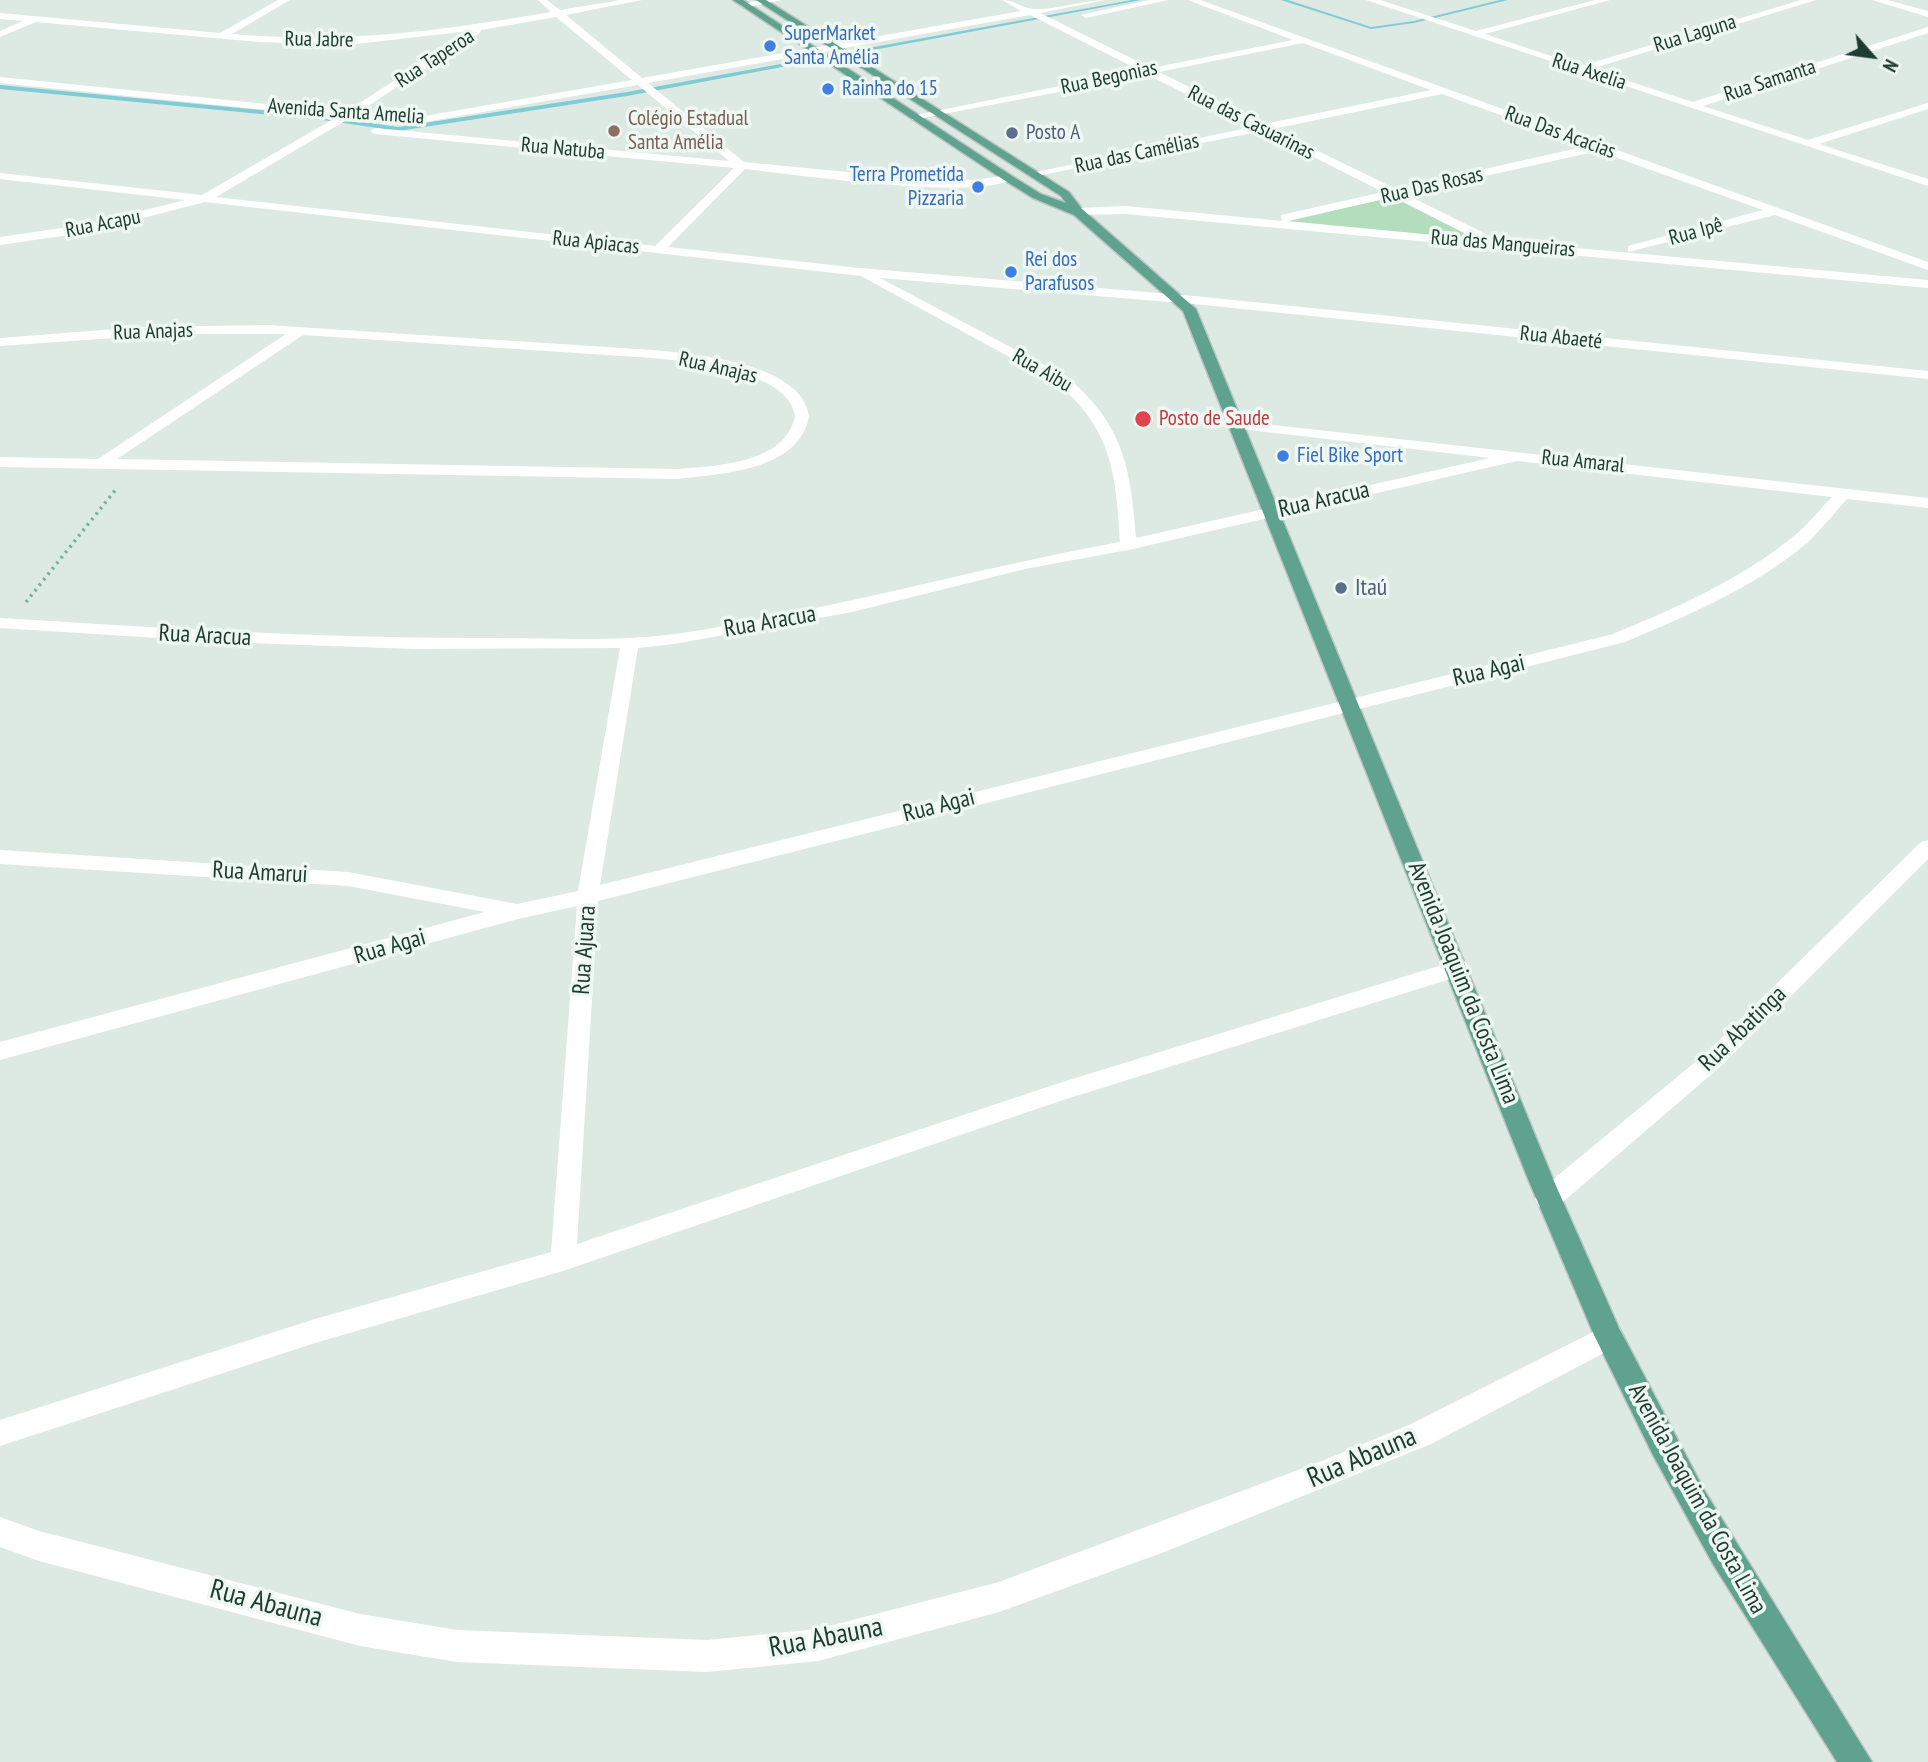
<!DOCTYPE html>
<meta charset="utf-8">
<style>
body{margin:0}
#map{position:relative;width:1928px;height:1762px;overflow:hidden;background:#ddeae4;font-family:"PT Sans Narrow",sans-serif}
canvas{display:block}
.north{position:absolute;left:1837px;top:21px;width:70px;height:70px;-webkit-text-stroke:5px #eef7f2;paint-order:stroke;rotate:118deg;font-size:19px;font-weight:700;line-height:28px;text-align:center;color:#1e3b32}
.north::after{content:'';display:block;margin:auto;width:24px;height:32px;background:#1e3b32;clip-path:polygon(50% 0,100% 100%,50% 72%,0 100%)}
</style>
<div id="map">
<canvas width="1928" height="1762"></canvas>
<div class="north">N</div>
</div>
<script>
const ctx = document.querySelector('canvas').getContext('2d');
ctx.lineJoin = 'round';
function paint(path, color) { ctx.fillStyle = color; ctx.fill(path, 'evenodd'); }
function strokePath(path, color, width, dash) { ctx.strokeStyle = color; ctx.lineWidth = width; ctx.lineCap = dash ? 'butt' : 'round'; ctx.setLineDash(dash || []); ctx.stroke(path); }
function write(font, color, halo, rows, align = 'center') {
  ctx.font = font + ' "PT Sans Narrow",sans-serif'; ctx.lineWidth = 7; ctx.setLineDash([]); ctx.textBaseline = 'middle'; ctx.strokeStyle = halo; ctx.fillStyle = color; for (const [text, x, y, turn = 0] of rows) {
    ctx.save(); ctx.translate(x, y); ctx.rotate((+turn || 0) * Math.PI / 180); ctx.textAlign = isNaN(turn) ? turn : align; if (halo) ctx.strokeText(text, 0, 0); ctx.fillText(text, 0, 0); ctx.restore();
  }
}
paint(new Path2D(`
 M1396,196L1493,244L1277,224Z`), '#b4ddbd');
paint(new Path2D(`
 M1132,0H1141L627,96L398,131L323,120L0,89V85L323,116L398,127L627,92Z
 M1281,0H1288L1371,27L1414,21L1500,0H1508L1414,23L1371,29Z`), '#81cbd4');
const major = new Path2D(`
 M733,0H743L1012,176L1041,194L1066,203L1061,196L756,0H766L1069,192L1082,209L1196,309L1553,1179L1618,1326L1704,1490L1872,1762H1837L1713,1564L1653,1455L1594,1335L1528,1179L1183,311L1074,215L1033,198L1004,180Z`);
strokePath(major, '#bcc4c2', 3);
strokePath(new Path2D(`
 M26,602L117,488`), '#7bb09d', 3.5, [2.5, 4.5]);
paint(new Path2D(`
 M278,0H290L232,34C346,44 439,31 551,12L538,0H547L560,10L621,0H642L566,15L642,78L1021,11L1002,0C1014,0 1022,8 1033,9C1053,11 1083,0 1106,0L1040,13L1151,68L1293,40L1188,0H1200L1928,262V270L1775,215L1628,252V246L1763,210L1598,151L1405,194L1488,235L1489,240L1928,280V288L1126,214L1074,215L1072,212L1078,208L1126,206L1282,221L1281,215L1383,192L1262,131L1032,177V173L1036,172L1252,127L1148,75L912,120V116L916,115L1139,70L1030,15L648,83L744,162L928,180H975L1008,175L1014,178C982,202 793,174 745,169L668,247L859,268L1194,296L1928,371V379L1194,304L880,278L1067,377C1123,424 1131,468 1136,538L1490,458L1232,428L1230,425L1237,421L1928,498V508L1847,499C1834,513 1821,530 1807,543C1754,588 1688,615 1625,642L598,901L577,1244L1053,1085L1458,960L1466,962L1469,968L1466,974L1057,1102L563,1271L315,1343L0,1446V1420L315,1319L551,1252L577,906L518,919L0,1060V1042L485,912L348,886L0,864V850L348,872L517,904L578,891L620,648L414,649L222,642L0,628V618C164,628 329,639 493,638C553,638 615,642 675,634C825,612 971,569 1120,542C1116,473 1112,430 1057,383L861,276L205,202L89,232L0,245V237L89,224L185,200L0,179V173L202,195L337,117L0,83V77L346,112L470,31L347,45L259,42L36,22L0,37V31L23,21L0,19V13L220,33ZM556,17L632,80L425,116L359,112L480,33L481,30ZM1303,43L1431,90L1264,124L1159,72ZM638,85L729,161L375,128L370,131L375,134L734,168L655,246L216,197L350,118L425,122ZM1442,94L1587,146L1396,189L1273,129ZM1393,197L1476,239L1287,221ZM1517,461L1832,497C1819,510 1808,525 1794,536C1740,580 1676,608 1613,634L600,885L638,648L674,644L852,612L1025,569L1128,550Z
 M760,0H782L745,8L740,5Z
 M1149,0H1168L1086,18L1081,15Z
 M1366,0H1380L1476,31L1595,0H1610L1485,34L1581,66L1801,0H1816L1591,69L1693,102L1928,27V33L1703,106L1808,140L1928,103V109L1819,144L1928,179V186Z
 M1872,0H1887L1928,11V17Z
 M267,325L653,350C695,354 802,363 809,416C800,471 720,474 677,479L0,467V457L98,459L286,334H170L0,346V338L142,327ZM303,335L653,358C689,362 789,370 795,416C786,464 715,466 677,469L117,459Z
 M1928,840V859L1721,1066L1557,1207L1548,1210L1539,1207L1535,1199L1539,1191L1705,1054L1921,842Z
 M1609,1324L1619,1327L1623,1336L1619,1345L1431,1444L1167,1551L999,1612L818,1661L707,1672L457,1662L360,1646L39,1561L0,1547V1517L39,1531L360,1614L457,1630L707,1640L818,1629L999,1582L1322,1461L1411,1424Z`), '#fff');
paint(major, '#5fa38e');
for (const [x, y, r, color] of [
 [770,46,7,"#3f7fe0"],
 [828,89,7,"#3f7fe0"],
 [614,131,7,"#8d6e63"],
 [1012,133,7,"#5c6f8a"],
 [978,187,7,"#3f7fe0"],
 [1011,272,7,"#3f7fe0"],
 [1143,419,9,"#e0444e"],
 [1283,456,7,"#3f7fe0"],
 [1341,588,7,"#5c6f8a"]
]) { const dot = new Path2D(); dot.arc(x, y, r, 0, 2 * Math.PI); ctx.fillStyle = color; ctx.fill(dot); strokePath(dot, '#eef7f2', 2.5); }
write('21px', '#366cbe', '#eef7f2', [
 ["SuperMarket",784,34],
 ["Santa Amélia",784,58],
 ["Rainha do 15",842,89],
 ["Terra Prometida",964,175,"right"],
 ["Pizzaria",964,199,"right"],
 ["Rei dos",1025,260],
 ["Parafusos",1025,284],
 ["Fiel Bike Sport",1297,456]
], 'left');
write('21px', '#1e3b32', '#eef7f2', [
 ["Rua Laguna",1695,34,-17],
 ["Rua Jabre",319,40,1],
 ["Rua Taperoa",435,59,-33],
 ["Rua Axelia",1589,72,18],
 ["Rua Begonias",1109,78,-12],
 ["Rua Samanta",1770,81,-18],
 ["Avenida Santa Amelia",346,112,4],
 ["Rua das Casuarinas",1251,123,27],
 ["Rua Das Acacias",1560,133,20],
 ["Rua Natuba",563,149,5],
 ["Rua das Camélias",1137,154,-12],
 ["Rua Das Rosas",1432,186,-13],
 ["Rua Acapu",103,224,-11],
 ["Rua Ipê",1696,232,-15],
 ["Rua Apiacas",596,243,6],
 ["Rua das Mangueiras",1503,244,5],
 ["Rua Anajas",153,332,-2],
 ["Rua Abaeté",1561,338,6],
 ["Rua Anajas",718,368,13],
 ["Rua Aibu",1042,371,30],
 ["Rua Amaral",1583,462,6]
]);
write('21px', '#785e54', '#eef7f2', [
 ["Colégio Estadual",628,119],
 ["Santa Amélia",628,143]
], 'left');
write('21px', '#4e5e75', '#eef7f2', [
 ["Posto A",1026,133]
], 'left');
write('21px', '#be3a42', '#eef7f2', [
 ["Posto de Saude",1159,419]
], 'left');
write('24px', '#1e3b32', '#eef7f2', [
 ["Rua Aracua",1324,500,-13],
 ["Rua Aracua",770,622,-10],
 ["Rua Aracua",205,636,3],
 ["Rua Agai",1489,671,-13],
 ["Rua Agai",939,806,-14],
 ["Rua Amarui",260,873,3],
 ["Rua Agai",390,947,-16],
 ["Rua Ajuara",585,950,-86],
 ["Avenida Joaquim da Costa Lima",1463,983,68],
 ["Rua Abatinga",1743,1029,-44],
 ["Avenida Joaquim da Costa Lima",1697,1499,61]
]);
write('24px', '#4e5e75', '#eef7f2', [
 ["Itaú",1355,588]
], 'left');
write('28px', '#1e3b32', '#eef7f2', [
 ["Rua Abauna",1362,1458,-23],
 ["Rua Abauna",266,1604,15],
 ["Rua Abauna",826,1638,-11]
]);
</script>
